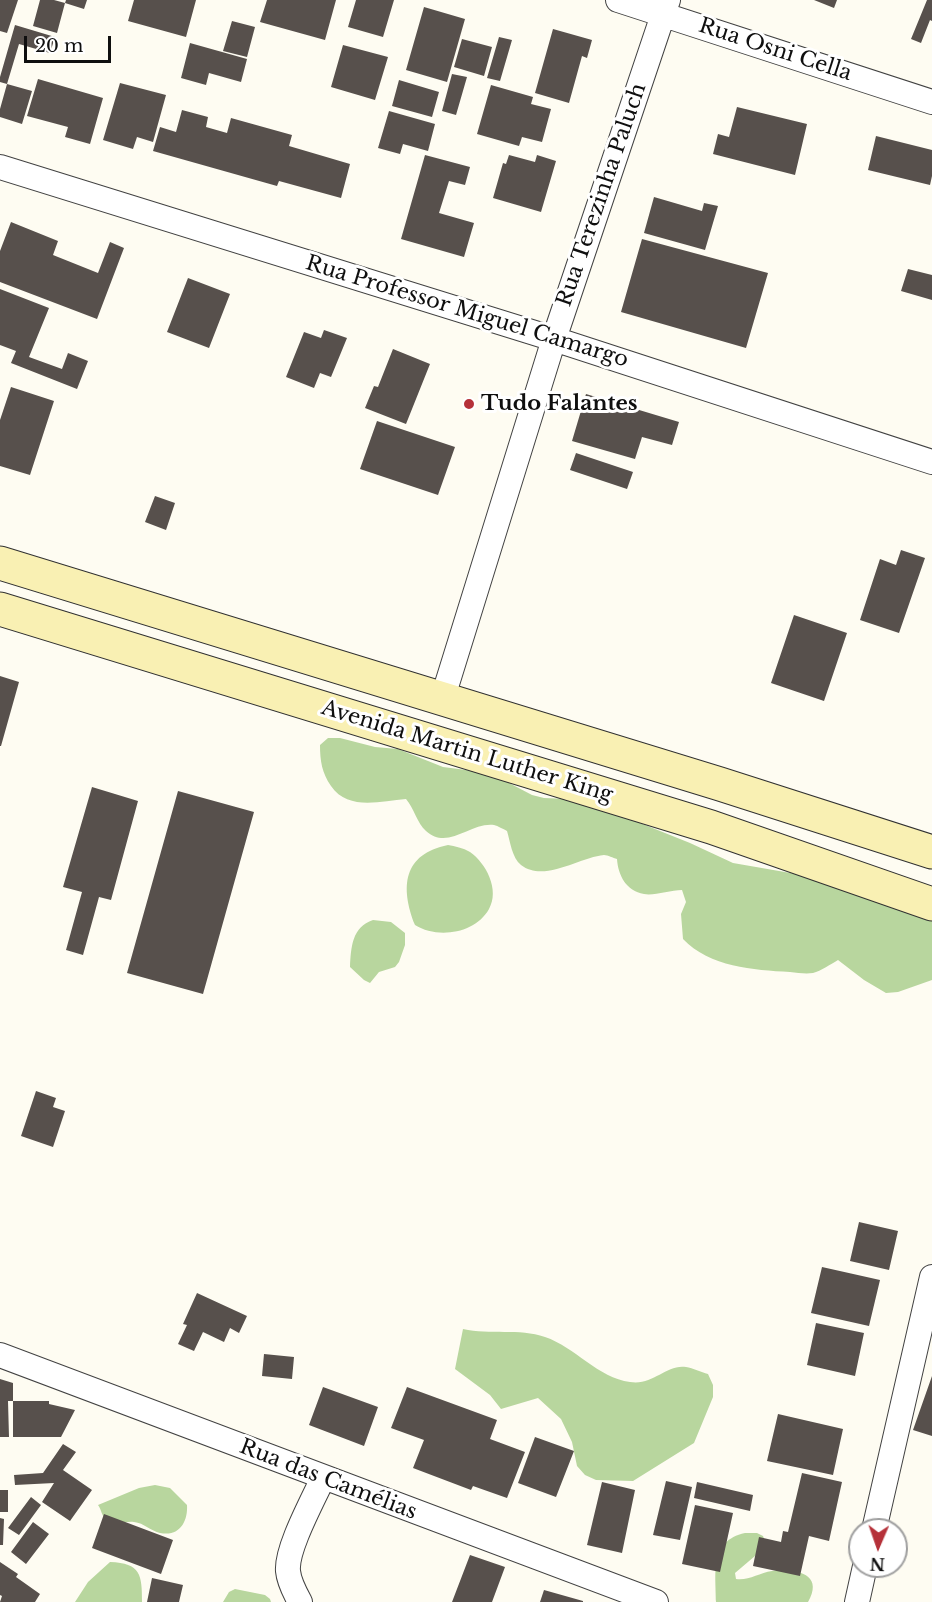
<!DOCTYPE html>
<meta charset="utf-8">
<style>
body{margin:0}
#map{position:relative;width:932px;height:1602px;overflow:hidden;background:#fefcf2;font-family:"Libre Baskerville",serif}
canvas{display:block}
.north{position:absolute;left:848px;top:1518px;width:60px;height:60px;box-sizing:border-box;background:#fff;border:2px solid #9f9f9f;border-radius:50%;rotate:182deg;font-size:16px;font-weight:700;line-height:24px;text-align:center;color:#0f0f0f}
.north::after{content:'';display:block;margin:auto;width:21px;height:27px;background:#b53139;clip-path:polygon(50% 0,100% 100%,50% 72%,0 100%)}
.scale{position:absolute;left:24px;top:36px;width:87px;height:27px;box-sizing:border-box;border:3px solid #0f0f0f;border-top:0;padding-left:8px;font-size:18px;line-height:21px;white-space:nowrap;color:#0f0f0f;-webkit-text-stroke:4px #fff;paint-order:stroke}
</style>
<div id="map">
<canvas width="932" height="1602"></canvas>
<div class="north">N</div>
<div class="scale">20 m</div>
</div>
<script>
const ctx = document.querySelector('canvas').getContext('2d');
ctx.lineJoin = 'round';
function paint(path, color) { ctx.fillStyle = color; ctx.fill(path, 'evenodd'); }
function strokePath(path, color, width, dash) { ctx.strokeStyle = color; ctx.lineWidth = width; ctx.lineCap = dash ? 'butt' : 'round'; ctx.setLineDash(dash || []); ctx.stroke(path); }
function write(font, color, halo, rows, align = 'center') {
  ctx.font = font + ' "Libre Baskerville",serif'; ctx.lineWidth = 6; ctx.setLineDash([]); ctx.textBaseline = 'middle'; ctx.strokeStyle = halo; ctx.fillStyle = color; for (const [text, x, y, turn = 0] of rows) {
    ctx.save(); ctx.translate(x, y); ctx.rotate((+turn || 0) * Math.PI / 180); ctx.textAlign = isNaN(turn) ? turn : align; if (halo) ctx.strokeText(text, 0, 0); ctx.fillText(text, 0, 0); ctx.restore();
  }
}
paint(new Path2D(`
 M328,738H340L375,747L398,749L443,767L490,773L532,795L544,798L569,799L615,813L690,843L733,863L802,875L927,918L932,921V980L898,992L886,993L864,980L838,960C831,964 821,971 813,973C806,974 798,973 790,972C753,970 710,967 683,939L681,914L686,902L682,890C670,890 654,896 644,894C626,891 618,875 617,859C613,858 608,855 604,855C580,857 544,883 521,865C512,858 510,841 507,831C503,829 498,826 494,825C470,822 448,851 426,831C417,823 414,808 406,799C380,801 348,811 331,786C322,773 320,761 320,745Z
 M448,845C455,846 463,848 470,852C486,863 500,890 489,909C475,934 437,939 415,925C400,887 403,854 448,845Z
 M373,920L391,922L405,933V945L399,962L395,967L379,972L370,983L364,980L350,967C351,947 352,927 373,920Z
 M463,1329C490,1335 519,1328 545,1337C575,1347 598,1378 630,1382C653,1386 666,1364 686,1367C693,1368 701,1372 708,1374L713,1385V1397L694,1443L633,1481L596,1480L585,1475L577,1466L572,1442L561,1419L538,1398L501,1409L490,1395L455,1369Z
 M155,1485L170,1488L187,1505C188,1521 180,1537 160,1533C151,1531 144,1523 134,1522C124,1521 117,1526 107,1520C101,1516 102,1510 98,1505L139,1488Z
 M745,1533H757L763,1536L765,1541L755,1556L735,1573L736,1579C748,1581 759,1573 772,1571C794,1568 825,1573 808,1602H716C716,1573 709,1541 745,1533Z
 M110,1562C141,1563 142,1575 142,1602H75L88,1582Z
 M235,1589L265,1595L270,1599L271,1602H223L229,1592Z`), '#b8d69e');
paint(new Path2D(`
 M0,0H18L7,33L0,31Z
 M40,0H54L65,3L57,33L33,26Z
 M66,0H87L84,9L65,3Z
 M134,0H196L186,37L128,21Z
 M267,0H336L325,40L260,22Z
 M356,0H394L383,37L348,27Z
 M814,0H837L834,8Z
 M927,0H932V21L930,20L921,43L911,39Z
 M424,7L465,19L447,82L406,70Z
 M232,21L255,27L247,57L223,51Z
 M15,25L55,37L50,53L19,44L7,84L0,82V77Z
 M553,29L592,40L587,58L582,56L569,103L535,93Z
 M499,37L512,40L500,81L487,78Z
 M462,39L492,47L484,76L454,67Z
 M190,43L247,59L241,82L209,73L206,85L181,78Z
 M343,45L388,57L375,100L331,87Z
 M452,74L467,77L456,115L442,111Z
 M38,79L103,98L90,144L65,137L68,127L27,116Z
 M399,80L439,92L432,117L392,106Z
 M120,83L166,95L153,142L137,137L133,149L103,140Z
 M7,84L32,91L22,124L0,117V109Z
 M491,85L533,97L531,104L551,109L542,142L522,137L519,146L477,134Z
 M737,107L807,124L795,175L713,154L718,134L729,137Z
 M182,110L208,117L206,127L227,133L231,118L292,135L289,146L350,164L341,198L279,181L277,186L153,151L160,127L176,132Z
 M389,111L435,124L428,151L403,144L400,154L378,148Z
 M876,136L932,150V176L930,185L868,170Z
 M425,155L470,167L465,185L449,181L439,213L474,223L464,257L401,239Z
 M509,155L535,162L537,155L556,161L541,212L493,198L503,163L506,164Z
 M654,197L702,211L704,203L718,206L705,250L644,233Z
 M11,222L58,241L53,255L98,273L110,242L124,248L97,319L0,282V251Z
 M642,239L768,273L746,348L621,312Z
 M908,269L932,275V300L901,291Z
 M188,278L230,294L209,348L167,332Z
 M0,289L49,308L29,357L62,369L68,353L88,361L77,389L11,363L16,351L0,345Z
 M324,330L347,338L331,377L320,373L314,388L286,377L304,332L321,338Z
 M393,349L430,364L406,424L365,408L374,386L378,387Z
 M11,387L54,401L30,475L0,466V420Z
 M586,394L679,422L672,445L642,437L635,459L572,441Z
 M377,421L455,447L438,495L360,469Z
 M576,453L633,472L627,489L570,470Z
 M155,496L175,503L166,530L145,522Z
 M901,550L925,558L899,633L860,620L880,559L896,565Z
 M794,615L847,633L824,701L771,683Z
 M0,676L19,682L1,746H0Z
 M92,787L138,801L111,900L99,897L83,955L66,950L82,892L63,887Z
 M178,791L254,812L203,994L127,973Z
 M36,1091L56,1098L53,1107L65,1111L53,1147L21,1136Z
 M859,1222L898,1231L889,1270L850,1261Z
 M822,1267L880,1280L869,1326L811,1313Z
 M197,1293L247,1316L239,1333L230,1328L224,1342L203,1332L194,1351L178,1344L187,1325L183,1324Z
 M816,1323L864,1333L855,1376L807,1365Z
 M264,1354L294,1357L292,1379L262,1376Z
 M932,1376V1436L913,1430Z
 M0,1379L13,1383V1401H8L9,1437H0Z
 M323,1387L378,1407L364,1446L309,1425Z
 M407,1387L497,1420L490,1439L525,1452L507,1498L473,1486L471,1490L413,1468L424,1440L391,1428Z
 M13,1401H49V1404L75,1410L61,1437H13Z
 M778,1414L843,1429L833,1475L767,1461Z
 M535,1437L574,1451L556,1497L518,1483Z
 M63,1444L76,1452L63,1470L92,1490L70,1521L42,1502L54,1483L15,1485L14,1475L43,1473Z
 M802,1473L842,1482L829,1541L809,1536L800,1576L753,1566L759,1537L781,1542L783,1531L788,1532Z
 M666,1481L692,1487L680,1540L653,1535Z
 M602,1482L635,1490L622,1553L587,1545Z
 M697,1482L753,1495L750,1511L694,1498Z
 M0,1490H8V1512H0Z
 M31,1497L41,1505L19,1535L8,1528Z
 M695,1505L733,1513L720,1572L682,1564Z
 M104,1514L173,1540L161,1574L92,1548Z
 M0,1518L4,1519L3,1545H0Z
 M33,1522L49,1534L26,1564L11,1552Z
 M470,1555L505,1567L492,1602H452Z
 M0,1562L18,1574L16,1577L40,1594L35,1602H0L2,1596L0,1595Z
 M152,1578L183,1585L179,1602H147Z
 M544,1590L583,1601V1602H540Z`), '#57504c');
const minor = new Path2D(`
 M618,0L932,102
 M0,167L554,339L932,462
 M442,700L554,339L668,0
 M0,1355L656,1602
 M874,1530L932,1277
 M300,1602C295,1593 289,1582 288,1571C286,1549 313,1500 323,1478
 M857,1602L865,1566`);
const secondary = new Path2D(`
 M0,563L720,784L932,852
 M0,609L711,827L932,904`);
strokePath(minor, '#424242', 26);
strokePath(secondary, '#313131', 35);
strokePath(minor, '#fff', 24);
strokePath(secondary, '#f9f0b3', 33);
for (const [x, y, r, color] of [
 [469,404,6,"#b53139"]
]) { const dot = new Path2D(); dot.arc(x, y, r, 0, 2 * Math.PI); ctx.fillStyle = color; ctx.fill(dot); strokePath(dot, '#fff', 2); }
write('21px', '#0f0f0f', '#fff', [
 ["Rua Osni Cella",775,50,18],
 ["Rua Terezinha Paluch",602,195,-71],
 ["Rua Professor Miguel Camargo",467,312,17],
 ["Avenida Martin Luther King",467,752,17],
 ["Rua das Camélias",328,1480,21]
]);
write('bold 21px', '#0f0f0f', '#fff', [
 ["Tudo Falantes",481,404]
], 'left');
</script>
